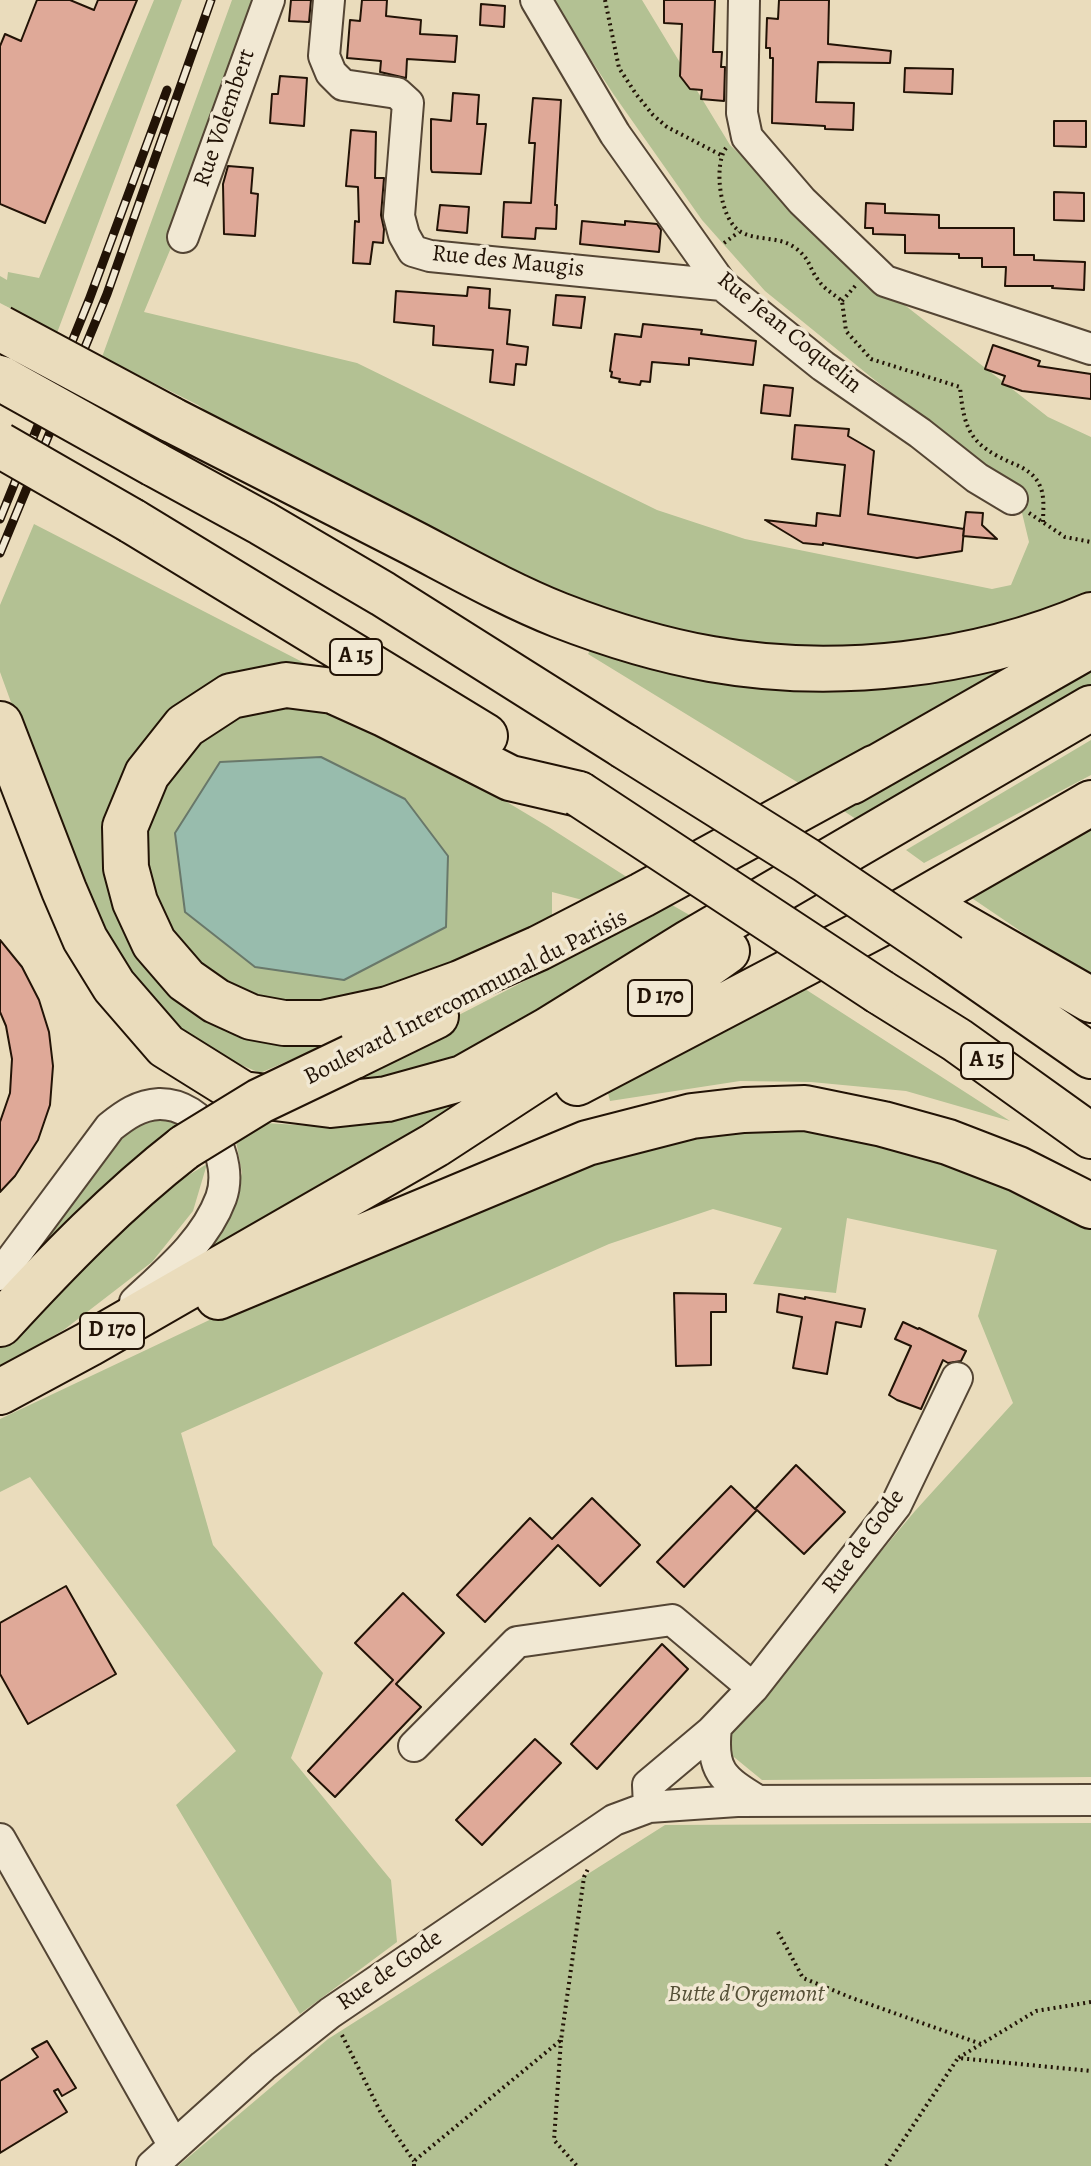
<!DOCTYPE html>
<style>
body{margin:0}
canvas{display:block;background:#eadcbc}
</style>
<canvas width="1091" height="2166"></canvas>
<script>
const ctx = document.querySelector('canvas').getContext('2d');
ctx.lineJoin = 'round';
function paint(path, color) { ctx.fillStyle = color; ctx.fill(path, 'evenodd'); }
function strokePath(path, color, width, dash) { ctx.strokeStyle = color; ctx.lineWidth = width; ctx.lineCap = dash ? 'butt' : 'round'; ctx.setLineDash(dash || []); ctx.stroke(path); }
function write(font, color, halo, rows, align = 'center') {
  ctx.font = font + ' Alegreya,serif'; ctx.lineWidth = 7; ctx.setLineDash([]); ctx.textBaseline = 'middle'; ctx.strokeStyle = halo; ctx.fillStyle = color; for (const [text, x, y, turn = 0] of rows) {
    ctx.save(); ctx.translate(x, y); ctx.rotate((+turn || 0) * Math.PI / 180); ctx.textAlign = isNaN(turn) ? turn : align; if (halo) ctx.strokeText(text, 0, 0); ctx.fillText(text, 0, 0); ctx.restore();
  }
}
paint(new Path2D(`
 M154,0H182L57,333L0,303V276L7,280L8,272L39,278Z
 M232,0H264L212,150L144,312L357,363L657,510L745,539L992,589L1011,585L1029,542L1017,492L871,377L765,291L702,220L614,95L552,0H642L730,145L879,285L1048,417L1091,437V594L1018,627L821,655L684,638L533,592L234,432L198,405L102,357Z
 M34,524L316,669L224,678L172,708L131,760L140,957L355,1032L260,1073L197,1046L157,1015L77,884L0,672V605Z
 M595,642L1017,665L802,785L588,654Z
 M1091,659V688L859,821L836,806Z
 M269,700L358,713L547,826L633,881L594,903L552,892V920L391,994L324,1005L261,1003L214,984L143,900L140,845L184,744Z
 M1091,740V775L924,863L906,850Z
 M1091,816V979L957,888Z
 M672,905L700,921L522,1029L409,1079L325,1084Z
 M788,978L1010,1121L906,1091L811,1082L740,1081L610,1101L607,1089Z
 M483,1088L493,1094L190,1264L228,1215L242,1173L236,1141L266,1123L328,1127Z
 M157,1117L179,1121L0,1295V1289L115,1134Z
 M745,1125L881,1136L1091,1223V1777L762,1780L729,1753V1733L915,1511L1013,1403L978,1316L997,1250L847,1218L836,1293L753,1284L782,1228L713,1209L609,1244L181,1433L213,1545L323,1673L291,1758L391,1880L397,1942L300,2014L176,1805L236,1751L30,1477L0,1492V1419L275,1289L590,1160Z
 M207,1164L193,1211L152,1262L65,1329L0,1368V1342L147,1200Z
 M1091,1823V2166H178L328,2039L665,1825Z`), '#b3c193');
const water = new Path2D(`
 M321,757L405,799L448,856L446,927L344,980L255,967L185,912L175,833L220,762Z`);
paint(water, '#98bcad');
strokePath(water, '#69786a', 2);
const building = new Path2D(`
 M37,0H70L94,10L98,0H137L45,223L0,204V46L5,34L21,41Z
 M291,0H311L309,22L289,21Z
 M362,0H387L386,16L421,20L420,34L457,36L455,62L407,59L406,78L380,72L381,61L347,58L350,20L360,21Z
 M664,0H715L713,52H722L721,67H725L724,101L701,99L702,90L690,89L680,76L682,24L664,23Z
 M779,0H829L828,44L891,51L890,63L818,62L816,102L854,103L853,130L825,129V126L772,123L773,58H770V48H766L767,18L778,19Z
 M481,4L505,6L504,27L480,25Z
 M905,68L953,69L952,94L904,92Z
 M280,76L307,78L304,126L270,123L272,94H278Z
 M453,93L479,95L477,124H486L481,174L432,172L431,169V119L451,121Z
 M533,98L561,100L555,205H557L556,229L536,228L535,239L502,237L504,202L531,203L535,143H529Z
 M1054,121H1086V147L1054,146Z
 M351,130L376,132L375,178H384L381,215L384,229L383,243L373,242L370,264L353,263L355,221L359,222L358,187L346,186Z
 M228,166L253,168L251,193L258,194L255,236L224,234L223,184Z
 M1054,192L1084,193V221L1054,220Z
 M866,203L885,204V213L939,215V228H1014V255H1034V260L1085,262L1084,290L1052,288L1053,286H1005L1006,267H982V258H959V254L905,253V235L873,234V228H865Z
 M440,205L469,207L467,233L437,230Z
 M582,221L625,225V221L657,224L661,230L659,252L580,244Z
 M468,287L490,289L489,308L510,310L507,344L528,347L526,365L516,364L514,385L490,382L493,350L433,345L434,326L394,322L396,291L467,296Z
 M556,295L585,297L581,328L553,325Z
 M643,324L702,330L701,334L756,341L753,365L689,358V365L652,362L650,382L641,381L640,385L619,382L620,379L611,377L612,372L610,371L615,334L641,337Z
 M993,345L1040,361L1038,366L1091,374V399L1022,391L1002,384L1005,376L985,369Z
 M764,385L793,388L790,416L761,413Z
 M795,425L849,429L848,436L874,451L868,514L964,529L962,551L917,558L823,543V545L803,543L765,520L816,526L817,513L840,516L845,465L792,459Z
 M966,512L983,513L982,525L997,539L963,536Z
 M0,940L22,967L39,1000L49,1032L53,1066L50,1105L38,1140L15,1176L0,1192V1122L10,1093L12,1059L6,1026L0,1012Z
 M674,1293L726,1294V1312H711V1365L676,1366Z
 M779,1294L805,1299V1297L865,1309L861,1327L836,1322L827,1374L793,1368L802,1317L777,1312Z
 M903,1322L918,1329L919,1328L966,1351L961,1361L948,1363L943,1360L921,1409L897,1400L889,1395L911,1346L895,1339Z
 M796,1465L845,1512L804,1554L757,1510L684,1587L657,1562L731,1486L755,1509Z
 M592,1498L640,1545L600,1586L558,1545L485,1622L457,1595L530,1518L552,1539Z
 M66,1586L116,1674L28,1724L0,1674V1623Z
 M403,1593L444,1633L396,1684L421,1707L335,1797L308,1771L393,1680L355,1643Z
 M662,1644L688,1669L597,1769L571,1744Z
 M535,1739L561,1763L482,1845L456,1820Z
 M47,2041L76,2088L62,2096L58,2089L54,2091L67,2112L0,2153V2081L38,2057L32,2049Z`);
paint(building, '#dfa998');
strokePath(building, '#221306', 2);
const minor = new Path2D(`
 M329,0L324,56L331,73L343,85L397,93L408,103L399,216L404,235L413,251L430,256L722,285
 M536,0L615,134L722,285L823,366L920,433L977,478L1012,499
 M744,0L742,113L747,137L802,201L885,281L1091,349
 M183,237L269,0
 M0,1275L110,1127C125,1115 139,1105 159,1104C204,1103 235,1159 221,1198C205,1241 167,1272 135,1302
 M716,1727C711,1771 722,1779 758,1801
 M414,1746L517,1642L672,1620L753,1688
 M649,1807L648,1785L711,1732L753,1688L896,1505L957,1378
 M0,1839L174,2146
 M152,2166L263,2066L330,2013L614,1820L649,1807L737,1801L1091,1800`);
const highway = new Path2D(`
 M170,419C251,460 332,502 413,543C459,567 511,596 559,615C608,634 660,650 711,659C835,681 975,665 1091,615
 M154,464L262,523L383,594L624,746
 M132,521L485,736
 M0,724L64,890L85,939L114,986L166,1046L243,1094L331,1105L387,1099L463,1078L548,1030L690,942L1091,708
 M851,782L1091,645
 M579,794L510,778L384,714L333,691L286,685L231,696L185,726L147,774L125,827L126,868L135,902L154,943L186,980L216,1001L251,1017L284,1023H323L388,1009L460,983L539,948L642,895L876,767
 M953,921L1091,1000
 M949,957L1091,1056
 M880,992L957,1040L1091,1136
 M352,1057L436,1016
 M577,1083L882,923L1091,803
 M218,1297L587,1143L692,1116L744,1110L805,1108L883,1124L948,1142L1018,1169L1091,1206
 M0,1324C58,1261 117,1200 185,1147
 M0,1392L89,1344L435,1145L668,993L727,951`);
strokePath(minor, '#544534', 34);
strokePath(highway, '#221306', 48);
strokePath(new Path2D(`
 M605,0L619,68L636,94L653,115L667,127L721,155
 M726,148C713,165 720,221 741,232C757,241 778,236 794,247C811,259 808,267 819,281C824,289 835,295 842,301L846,331L871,359L960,387C964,431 971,445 1012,463C1024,468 1035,474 1040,486C1045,497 1043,511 1043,523
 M724,243L739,232
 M842,301L856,285
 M1029,513L1065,537L1091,542
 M778,1932L803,1978L852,1998L981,2044
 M1091,2002L1036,2011L958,2058L1091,2071
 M342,2035L381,2113L414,2161
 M561,2040L554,2140L577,2166
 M414,2166V2161L561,2040L584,1877L588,1869
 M886,2166L958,2058`), '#221306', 4, [2, 4]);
strokePath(minor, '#f1e8d3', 30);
strokePath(highway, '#eadcbc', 44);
const rail = new Path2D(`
 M0,519L89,300L167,90
 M0,553L107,294L211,0`);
strokePath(rail, '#221306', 9);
strokePath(rail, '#f1e8d3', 6, [18]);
const highwayBridge = new Path2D(`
 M0,328L170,419
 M0,378L154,464
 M0,445L132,521
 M624,746L806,860L949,957
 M579,794L880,992
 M185,1147L260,1101L352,1057`);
strokePath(highwayBridge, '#221306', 48, []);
strokePath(highwayBridge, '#eadcbc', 44);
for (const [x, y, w] of [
 [356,657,52],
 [660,998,64],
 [987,1061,52],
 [112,1331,64]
]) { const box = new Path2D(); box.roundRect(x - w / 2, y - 18, w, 36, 6); ctx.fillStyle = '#f1e8d3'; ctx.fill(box); strokePath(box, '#221306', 2); }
write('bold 22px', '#221306', null, [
 ["A 15",356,657],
 ["D 170",660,998],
 ["A 15",987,1061],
 ["D 170",112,1331]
]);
write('24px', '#221306', '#f1e8d3', [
 ["Rue Volembert",225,118,-71],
 ["Rue des Maugis",508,262,6],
 ["Rue Jean Coquelin",789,333,39],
 ["Boulevard Intercommunal du Parisis",466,998,-27],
 ["Rue de Gode",864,1542,-54],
 ["Rue de Gode",390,1971,-35]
]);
write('italic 24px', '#555037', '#f1e8d3', [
 ["Butte d'Orgemont",746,1995]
]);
</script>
